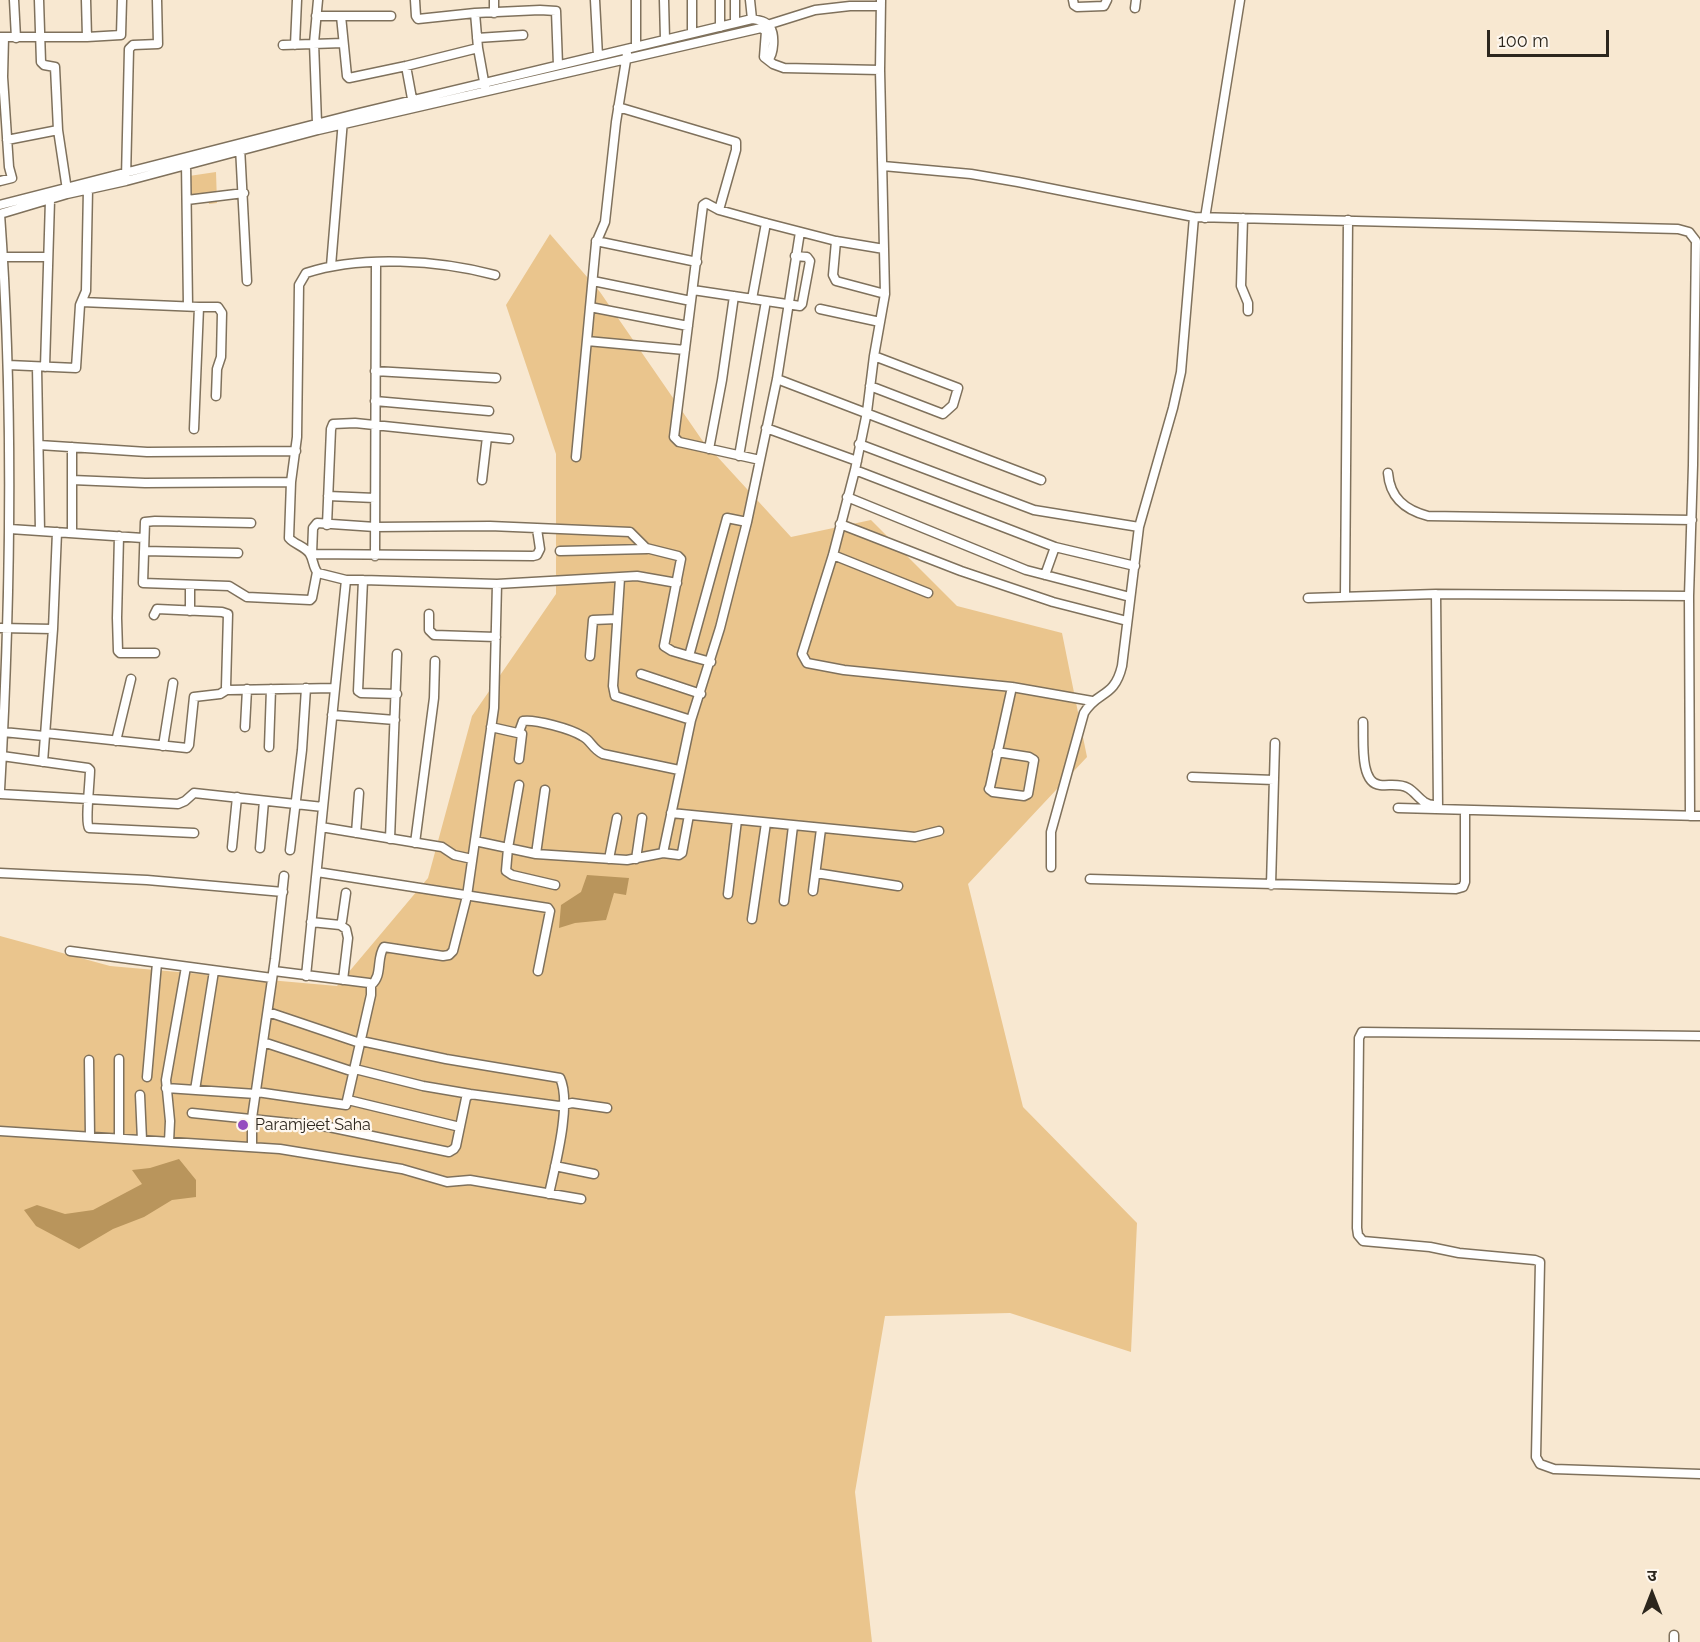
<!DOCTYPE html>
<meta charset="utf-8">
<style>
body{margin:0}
#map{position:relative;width:1700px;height:1642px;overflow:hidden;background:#f8e8d1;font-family:Raleway,"Noto Sans Devanagari",sans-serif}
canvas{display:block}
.north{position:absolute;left:1622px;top:1564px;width:60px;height:60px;-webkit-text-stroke:4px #fef7ee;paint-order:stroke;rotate:0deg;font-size:16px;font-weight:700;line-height:24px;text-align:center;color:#2c261d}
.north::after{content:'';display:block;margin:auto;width:21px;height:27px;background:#2c261d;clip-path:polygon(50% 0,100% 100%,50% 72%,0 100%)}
.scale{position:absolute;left:1487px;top:30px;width:122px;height:27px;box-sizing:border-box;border:3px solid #2c261d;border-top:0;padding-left:8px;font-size:18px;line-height:21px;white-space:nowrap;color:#2c261d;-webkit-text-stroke:4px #fef7ee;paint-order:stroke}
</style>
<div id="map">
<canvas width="1700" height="1642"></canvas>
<div class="north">उ</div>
<div class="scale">100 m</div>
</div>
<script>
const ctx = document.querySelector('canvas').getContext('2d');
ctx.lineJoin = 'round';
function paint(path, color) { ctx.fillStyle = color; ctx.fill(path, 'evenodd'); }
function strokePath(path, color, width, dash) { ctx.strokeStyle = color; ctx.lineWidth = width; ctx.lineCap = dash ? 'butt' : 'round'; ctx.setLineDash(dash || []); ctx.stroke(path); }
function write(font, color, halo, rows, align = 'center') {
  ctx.font = font + ' Raleway,sans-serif'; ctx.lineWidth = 4.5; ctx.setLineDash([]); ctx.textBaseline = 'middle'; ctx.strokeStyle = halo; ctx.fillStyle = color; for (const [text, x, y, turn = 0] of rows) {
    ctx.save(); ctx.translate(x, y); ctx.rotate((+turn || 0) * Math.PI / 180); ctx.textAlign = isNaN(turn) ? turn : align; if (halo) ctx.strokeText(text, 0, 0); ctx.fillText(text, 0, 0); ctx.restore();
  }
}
paint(new Path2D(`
 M216,172L217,203L209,204L208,198L191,199L189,176Z
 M550,234L600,292L702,440L791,537L871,520L957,606L1062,633L1087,757L968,884L1023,1107L1137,1223L1131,1352L1010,1313L885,1316L855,1492L872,1642H0V936L110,966L337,986L428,878L472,716L556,594V454L506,305Z`), '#eac58d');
paint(new Path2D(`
 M587,875L629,878L626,895L614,893L606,920L575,923L559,928L561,905L581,892Z
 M179,1159L196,1180V1197L172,1200L144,1217L113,1229L79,1249L36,1226L24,1210L37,1205L65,1214L93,1210L142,1184L132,1170L150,1168Z`), '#b9955c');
const minor = new Path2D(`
 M14,0L16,38
 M39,0L41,62L44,65L55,67L58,130L67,190
 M86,0L87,37
 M415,0L416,16L418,19L475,13L540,10L556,11L558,65
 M595,0L598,56
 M664,0L665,39
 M692,0V33
 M720,0V27
 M750,0L752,19
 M881,0L880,70L885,294L874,356L867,412L855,470L833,555L802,654L807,663L844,670L1012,687L1092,701
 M1073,0L1074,5L1077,7L1104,6L1107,0
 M1135,8L1136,0
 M475,13L478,48L485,87
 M494,13V0
 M316,16H391
 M341,16L347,76L349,78L406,66L478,48
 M735,23V0
 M764,26L815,10L850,6H881
 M0,37H87L121,35L122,0
 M477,38L523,35
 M283,45L343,43
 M295,45L297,0
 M636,45V0
 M406,66L413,104
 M618,107L736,142V150L719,210
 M317,123L314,43L318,0
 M7,140L58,130
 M240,147L247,281
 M186,162L188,306
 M883,166L971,174L1018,182L1194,217L1678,229L1689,232L1696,241L1693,465L1689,596L1690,816
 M126,178L129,49L133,45L158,44L157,0
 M0,181L12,178L9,167L3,77L4,37
 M187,200L244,193
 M0,205L359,113L752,19C758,20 766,21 770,27C775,35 774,54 768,60
 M1205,218L1240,0
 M1243,218L1241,286L1248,303V311
 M596,241L697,262
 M836,241L833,275L836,281L885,294
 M3,257H48
 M331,266L343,120
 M495,275C439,260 361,255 306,273L299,285L297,437L291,482L289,538C295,545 305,546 310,554C314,561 313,568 318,573L346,580H363L497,584L637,576L677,583
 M593,281L691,301
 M693,290L800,306L802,304L810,261L807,257L795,256
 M752,299L766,223
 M82,302L199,307L194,429
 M198,307H218L222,313L221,357L217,369L216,396
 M590,307L688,326
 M820,309L880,322
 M587,341L685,350
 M8,365L76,368L80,305L86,291L88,189
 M37,367L40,531
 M45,367L50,200
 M375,371L496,378
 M777,379L1041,480
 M870,386L943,414L953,405L958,388L874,356
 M375,401L489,411
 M766,428L857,461
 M859,444L1034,510L1139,527
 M39,445L147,452L296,451
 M709,449L722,380L734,296
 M739,456L766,301
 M576,457L596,243L605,222L616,122L627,54
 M760,460L679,442L674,437L703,205L706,203L719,210L766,223L836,241L884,249
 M855,470L1055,547L1135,566
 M1388,473C1390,498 1405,510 1428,516L1692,520
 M72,480L145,483L291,482
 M482,480L487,437
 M328,496L375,498
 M847,497L1026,570L1130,597
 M251,523L155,521L145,522L143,583L229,586L247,597L310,600L312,598L317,572
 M840,524L961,571L1053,602L1127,621
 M327,525L331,429L333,424L355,423L509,439
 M10,529L143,538
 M72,533V447
 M119,536L117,618L118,651L120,653H155
 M144,551L238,553
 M560,551L647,549
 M310,554L533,556L537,555L540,549L537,529
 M312,554L313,528L317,523L375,527L490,526L630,532L646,548L678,556L681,559L664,646L672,651L689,656
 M833,555L928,593
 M375,556L376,263
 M1045,575L1055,547
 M620,578L613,686L615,696L691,720L720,628L747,522L777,379L800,232
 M363,580L358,691L361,693L397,694
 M1436,594L1438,808
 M1345,595L1348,220
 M1308,598L1436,594L1689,596
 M190,611V586
 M429,614V630L434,635L496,637
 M154,615L157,609L222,612L228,614L226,687L229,690L334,688
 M0,628L53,629
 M590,656L593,620L617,619
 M711,662L689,656L727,518L747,522
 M641,674L701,694
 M332,715L395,720
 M1363,722C1364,739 1359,783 1380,785C1389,786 1399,783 1408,788C1417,793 1422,805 1434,805
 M245,727L247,689
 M491,727L522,734L519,759
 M3,732L44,736
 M519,732L523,721C535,719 571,729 582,736C591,740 592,749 603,754L679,770
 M45,733L187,748L189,745L194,697L220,694L228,689
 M116,741L131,679
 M163,746L173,683
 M269,747L271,689
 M997,752L1029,757L1034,760L1028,794L1024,796L993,792L989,789L990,787L1012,687
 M2,756L88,768L90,770C90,782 85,822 89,828L194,833
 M43,762L53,629L57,532
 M1192,777L1274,780
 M519,785L508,848L506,871L512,875L555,885
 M0,790C11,598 14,406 0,214L67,194L126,181L318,130L761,28L766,31L764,57L773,64L784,68L880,70
 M0,794L178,804L185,801L194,793L323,807
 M1398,808L1700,816
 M671,813L915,837L939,831
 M321,827L442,847L454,855L472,859
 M356,833L359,793
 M390,839L397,654
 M475,841L536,854L627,860L663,853L691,720
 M415,843L434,698L435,661
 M232,847L237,797
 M260,848L264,801
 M290,850L302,750L306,688
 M663,853L679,855L682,853L689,815
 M536,854L545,790
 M609,859L617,818
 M636,859L642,818
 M1051,867V832L1084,713C1098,690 1114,699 1122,666L1139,527L1173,408L1181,372L1194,217
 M317,872L548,908L550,911L538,971
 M0,873L147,880L283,892
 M816,873L898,886
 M1090,879L1456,889L1463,887L1465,882V810
 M1271,885L1275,743
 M813,891L821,829
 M728,894L737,820
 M784,901L793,826
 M752,919L766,823
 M311,922L340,925L342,921L346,893
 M340,925L346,929L348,938L343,980
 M70,951L272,978
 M306,976L346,580
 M371,985C383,976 376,958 384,947L443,956L449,955L453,951L467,896L494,708L497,584
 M268,1012L360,1043
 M1700,1036L1362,1032L1359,1038L1357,1228L1358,1235L1363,1241L1430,1247L1459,1253L1535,1260L1540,1262L1536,1457L1540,1464L1554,1469L1700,1474
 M361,1041L446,1059L560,1078C572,1103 555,1166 549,1194
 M263,1042L354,1072
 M119,1059V1138
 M89,1060L90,1136
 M355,1069L423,1086L470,1094
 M147,1077L157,963
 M166,1088L256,1094
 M195,1090L214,971
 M257,1092L346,1105L371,995V986L369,983L274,971
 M140,1095L142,1140
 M348,1100L460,1127
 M192,1113L329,1127L449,1152L454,1149L456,1146L466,1098L470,1094L559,1106L572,1103L607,1108
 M0,1131L280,1149L402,1169L447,1182L470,1180L581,1199
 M169,1142L170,1121L166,1080L186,967
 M252,1147V1118L275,959L284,876
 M555,1166L594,1174
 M1674,1642V1635`);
strokePath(minor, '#7f715c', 11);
strokePath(minor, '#fff', 8);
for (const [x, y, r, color] of [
 [243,1125,6,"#964dbf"]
]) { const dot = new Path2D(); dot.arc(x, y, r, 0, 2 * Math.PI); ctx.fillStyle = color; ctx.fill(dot); strokePath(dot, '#fef7ee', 2); }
write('16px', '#2c261d', '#fef7ee', [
 ["Paramjeet Saha",255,1125]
], 'left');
</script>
